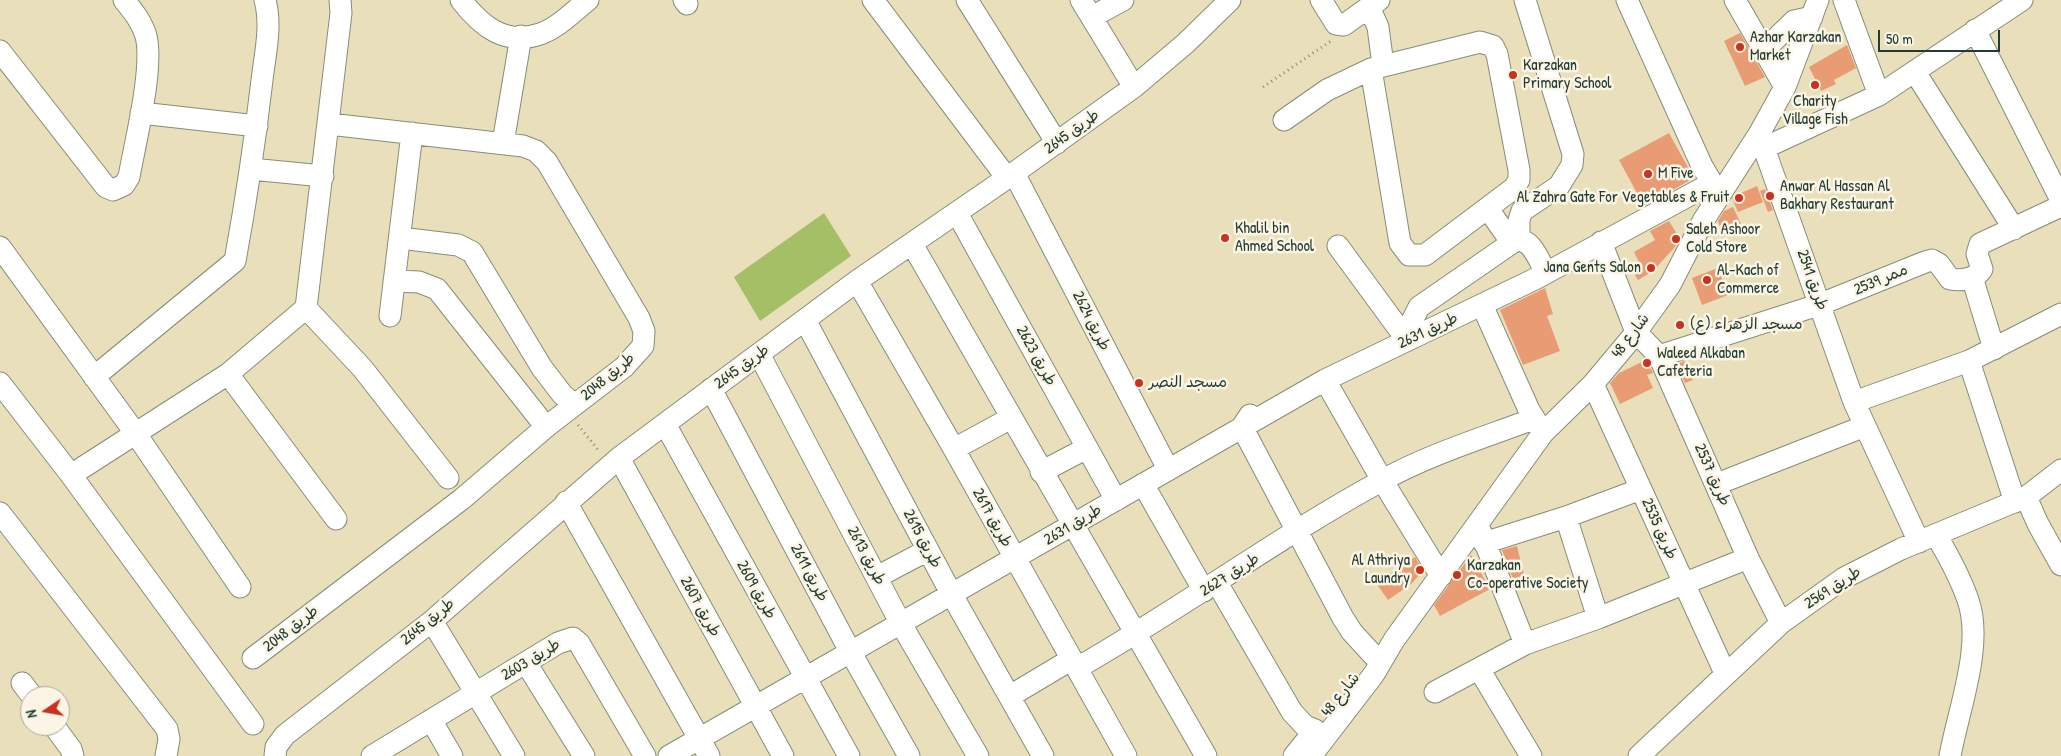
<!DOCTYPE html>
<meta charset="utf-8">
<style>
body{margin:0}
#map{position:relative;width:2061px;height:756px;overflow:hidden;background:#e9dfbb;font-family:"Patrick Hand",sans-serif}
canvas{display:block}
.north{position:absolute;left:20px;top:686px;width:50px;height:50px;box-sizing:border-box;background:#fcf5e5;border:1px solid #a4ab9e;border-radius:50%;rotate:258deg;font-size:14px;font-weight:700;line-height:20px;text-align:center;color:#1f3d34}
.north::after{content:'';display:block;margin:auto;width:18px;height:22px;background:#c8321e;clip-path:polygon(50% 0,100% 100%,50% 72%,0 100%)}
.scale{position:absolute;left:1878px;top:30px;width:122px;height:22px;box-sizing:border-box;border:2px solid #1f3d34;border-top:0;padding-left:6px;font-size:15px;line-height:18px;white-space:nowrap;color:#1f3d34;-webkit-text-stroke:4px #fcf5e5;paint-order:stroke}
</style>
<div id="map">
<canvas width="2061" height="756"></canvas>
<div class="north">N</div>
<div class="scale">50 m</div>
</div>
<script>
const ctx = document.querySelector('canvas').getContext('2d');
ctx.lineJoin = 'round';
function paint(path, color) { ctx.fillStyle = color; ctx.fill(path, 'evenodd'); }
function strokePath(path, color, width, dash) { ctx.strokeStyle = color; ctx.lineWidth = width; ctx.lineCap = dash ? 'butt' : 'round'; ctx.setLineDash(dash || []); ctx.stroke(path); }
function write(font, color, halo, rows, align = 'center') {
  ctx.font = font + ' "Patrick Hand","Playpen Sans Arabic",sans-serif'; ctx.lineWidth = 5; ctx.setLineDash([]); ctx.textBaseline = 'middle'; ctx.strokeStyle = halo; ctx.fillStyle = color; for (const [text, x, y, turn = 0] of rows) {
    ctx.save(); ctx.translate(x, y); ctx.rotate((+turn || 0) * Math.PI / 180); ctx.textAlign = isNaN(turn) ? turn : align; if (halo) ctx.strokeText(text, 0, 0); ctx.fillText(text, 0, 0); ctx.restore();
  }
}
paint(new Path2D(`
 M824,213L851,256L760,321L734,277Z`), '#a4bf65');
paint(new Path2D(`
 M1740,33L1765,77L1745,86L1724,41Z
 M1847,45L1856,68L1834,80L1836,84L1821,91L1809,67Z
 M1669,133L1694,178L1644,206L1619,160Z
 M1757,186L1763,202L1738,212L1732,198L1734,196Z
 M1765,189L1773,210L1768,212L1760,191Z
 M1733,207L1741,224L1722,232L1718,221L1724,211Z
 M1669,221L1680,239L1675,247L1653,271L1638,280L1630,267L1639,262L1634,252L1655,240L1650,231Z
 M1718,268L1728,295L1702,305L1692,278Z
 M1545,288L1553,314L1547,316L1560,351L1523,365L1500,310Z
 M1646,360L1653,373L1647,375L1653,388L1620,404L1610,383L1619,373Z
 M1685,361L1693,380L1685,383L1676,364Z
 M1517,546L1524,575L1513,579L1502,550Z
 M1471,555L1490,589L1440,616L1434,605Z
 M1415,557L1423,571L1411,584L1388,600L1376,583Z`), '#e99c73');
const minor = new Path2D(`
 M461,0C481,26 505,46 540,34C558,28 574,11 588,0
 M684,0L687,4
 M873,0L1007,178
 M967,0L1057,143
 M1081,0L1134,87
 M1321,0L1336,24L1344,25L1379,0
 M1627,0L1702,166L1712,183L1721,190
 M1735,0L1785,87
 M1844,0L1879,95
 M1369,7L1378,27L1383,65
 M1092,17L1123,0
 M1975,30L2061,200
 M0,51L106,187L113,190L124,185L129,177C135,143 154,68 146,36C142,22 133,11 124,0
 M1763,51L1794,21L1812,17
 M1915,72L2014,229
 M141,113L257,126
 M1284,120L1327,90L1371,69L1480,42L1493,46L1497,54L1519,170V180L1514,188L1425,255H1409L1400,243L1371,69
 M1759,134L1854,402L1919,542
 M503,143L521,36
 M1764,148L1879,95L2022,0
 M251,169L323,176
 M1014,173L1168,469
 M1488,209L1512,243
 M957,213L1116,500
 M400,238L458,245L472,252L542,368L562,394L574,405
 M1519,240V220L1522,211L1559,186L1572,165L1573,154L1525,0
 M1601,242L1636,332L1659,356L1748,558L1781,623
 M912,244L1206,756
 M1338,246L1407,340
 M0,247L136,434L240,587
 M1972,277L1994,349
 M394,281L419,282L437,289L546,427
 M857,281L954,449L1126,756
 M1482,305L1529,410L1542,431
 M306,308L363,369L448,478
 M390,316L412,133
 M805,320L952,595L1043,756
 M1416,336L1413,319L1419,307L1516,240C1532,238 1539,261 1546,273
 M759,354L901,624L978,756
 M1659,356L1821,304L1925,262L1932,260L1939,264L1950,279C1962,281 1976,279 1982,269L1977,254L1980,244L2061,206
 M1969,361L2015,502
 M228,374L336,519
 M94,377L235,261C246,201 255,141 262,80C265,54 272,26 265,0
 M1325,380L1382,480L1441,576
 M0,383L71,475L253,724
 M1593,384L1725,673
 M711,389L851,653L909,756
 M1854,402L1969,361L2061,314
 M1250,415L1242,427L1343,618L1352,632L1374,656
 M665,424L849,756
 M954,449L1011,418
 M619,458L783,756
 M1041,472L1087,448
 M71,475L228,374L306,308L341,13L340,0
 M1143,484L1204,591
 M1717,484L1865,426
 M2026,497L2038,524L2061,565
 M566,502L709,756
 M0,513L167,729L169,739L166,756
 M1566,517L1598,618
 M1480,530L1525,644
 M1936,535C1948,555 1960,577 1968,600C1984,645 1958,711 1950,756
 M1484,543L1566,517L1641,489
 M877,577L928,550
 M1217,583L1292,712L1305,726L1315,730
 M432,621L514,756
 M253,658L462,499L546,427L624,367L643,346L644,331L639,318L547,162L536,151L523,146L329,124
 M526,663L584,756
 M1077,668C1181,609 1278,537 1383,480C1430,454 1483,438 1533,419
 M1479,669L1531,756
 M22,683L32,696
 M1435,692L1525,644L1598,618L1748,558
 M1010,696L1072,659
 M431,720L452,756
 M54,726L71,749L73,756
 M275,756L276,747L285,735L432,621L619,458L857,281L1007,178L1134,87L1186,43L1230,0
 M372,756L558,643L573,638L579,643L645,756
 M669,756L1325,380L1535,279L1712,183
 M1294,756L1315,730
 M1311,756L1374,674L1394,640L1543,433L1593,384L1634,335L1670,285L1703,221L1759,134L1785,87L1818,0
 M1639,756L1781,623L1844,578L1901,549L2026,497L2061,470`);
strokePath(minor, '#848e78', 23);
strokePath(new Path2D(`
 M1263,87L1331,41
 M578,425L599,451`), '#848e78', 3, [1, 4]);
strokePath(minor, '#fff', 21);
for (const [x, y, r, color] of [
 [1740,47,5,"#c8321e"],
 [1513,75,5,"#c8321e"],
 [1815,85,5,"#c8321e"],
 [1648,174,5,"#c8321e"],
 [1770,196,5,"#c8321e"],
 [1739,198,5,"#c8321e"],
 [1225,238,5,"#c8321e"],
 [1676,239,5,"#c8321e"],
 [1651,268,5,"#c8321e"],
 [1707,280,5,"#c8321e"],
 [1680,325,5,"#c8321e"],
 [1647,363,5,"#c8321e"],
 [1139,383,5,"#c8321e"],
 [1420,570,5,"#c8321e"],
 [1457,575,5,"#c8321e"]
]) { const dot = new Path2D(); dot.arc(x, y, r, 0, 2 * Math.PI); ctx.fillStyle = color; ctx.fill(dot); strokePath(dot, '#fcf5e5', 2); }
write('16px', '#1f3d34', '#fcf5e5', [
 ["Azhar Karzakan",1750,38],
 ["Market",1750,56],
 ["Karzakan",1523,66],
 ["Primary School",1523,84],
 ["Charity",1815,102,"center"],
 ["Village Fish",1815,120,"center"],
 ["M Five",1658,174],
 ["Anwar Al Hassan Al",1780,187],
 ["Bakhary Restaurant",1780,205],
 ["Al Zahra Gate For Vegetables & Fruit",1729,198,"right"],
 ["Khalil bin",1235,229],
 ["Ahmed School",1235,247],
 ["Saleh Ashoor",1686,230],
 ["Cold Store",1686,248],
 ["Jana Gents Salon",1641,268,"right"],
 ["Al-Kach of",1717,271],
 ["Commerce",1717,289],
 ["مسجد الزهراء (ع)",1690,325],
 ["Waleed Alkaban",1657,354],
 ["Cafeteria",1657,372],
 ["مسجد النصر",1149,383],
 ["Al Athriya",1410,561,"right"],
 ["Laundry",1410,579,"right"],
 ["Karzakan",1467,566],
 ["Co-operative Society",1467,584]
], 'left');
write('16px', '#1f3d34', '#fcf5e5', [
 ["طريق 2645",1072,132,-36],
 ["طريق 2541",1812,280,70],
 ["ممر 2539",1881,280,-23],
 ["طريق 2624",1091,321,63],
 ["طريق 2631",1428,331,-25],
 ["شارع 48",1631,336,-53],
 ["طريق 2623",1036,356,61],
 ["طريق 2645",742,367,-36],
 ["طريق 2048",608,377,-40],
 ["طريق 2537",1712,475,66],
 ["طريق 2617",992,518,61],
 ["طريق 2631",1073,525,-31],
 ["طريق 2535",1659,529,66],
 ["طريق 2615",922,539,62],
 ["طريق 2613",866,556,62],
 ["طريق 2611",809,573,62],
 ["طريق 2627",1230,575,-32],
 ["طريق 2569",1833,588,-33],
 ["طريق 2609",756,590,61],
 ["طريق 2607",700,607,61],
 ["طريق 2645",428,622,-39],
 ["طريق 2048",291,629,-38],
 ["طريق 2603",531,660,-31],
 ["شارع 48",1341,695,-52]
]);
</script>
